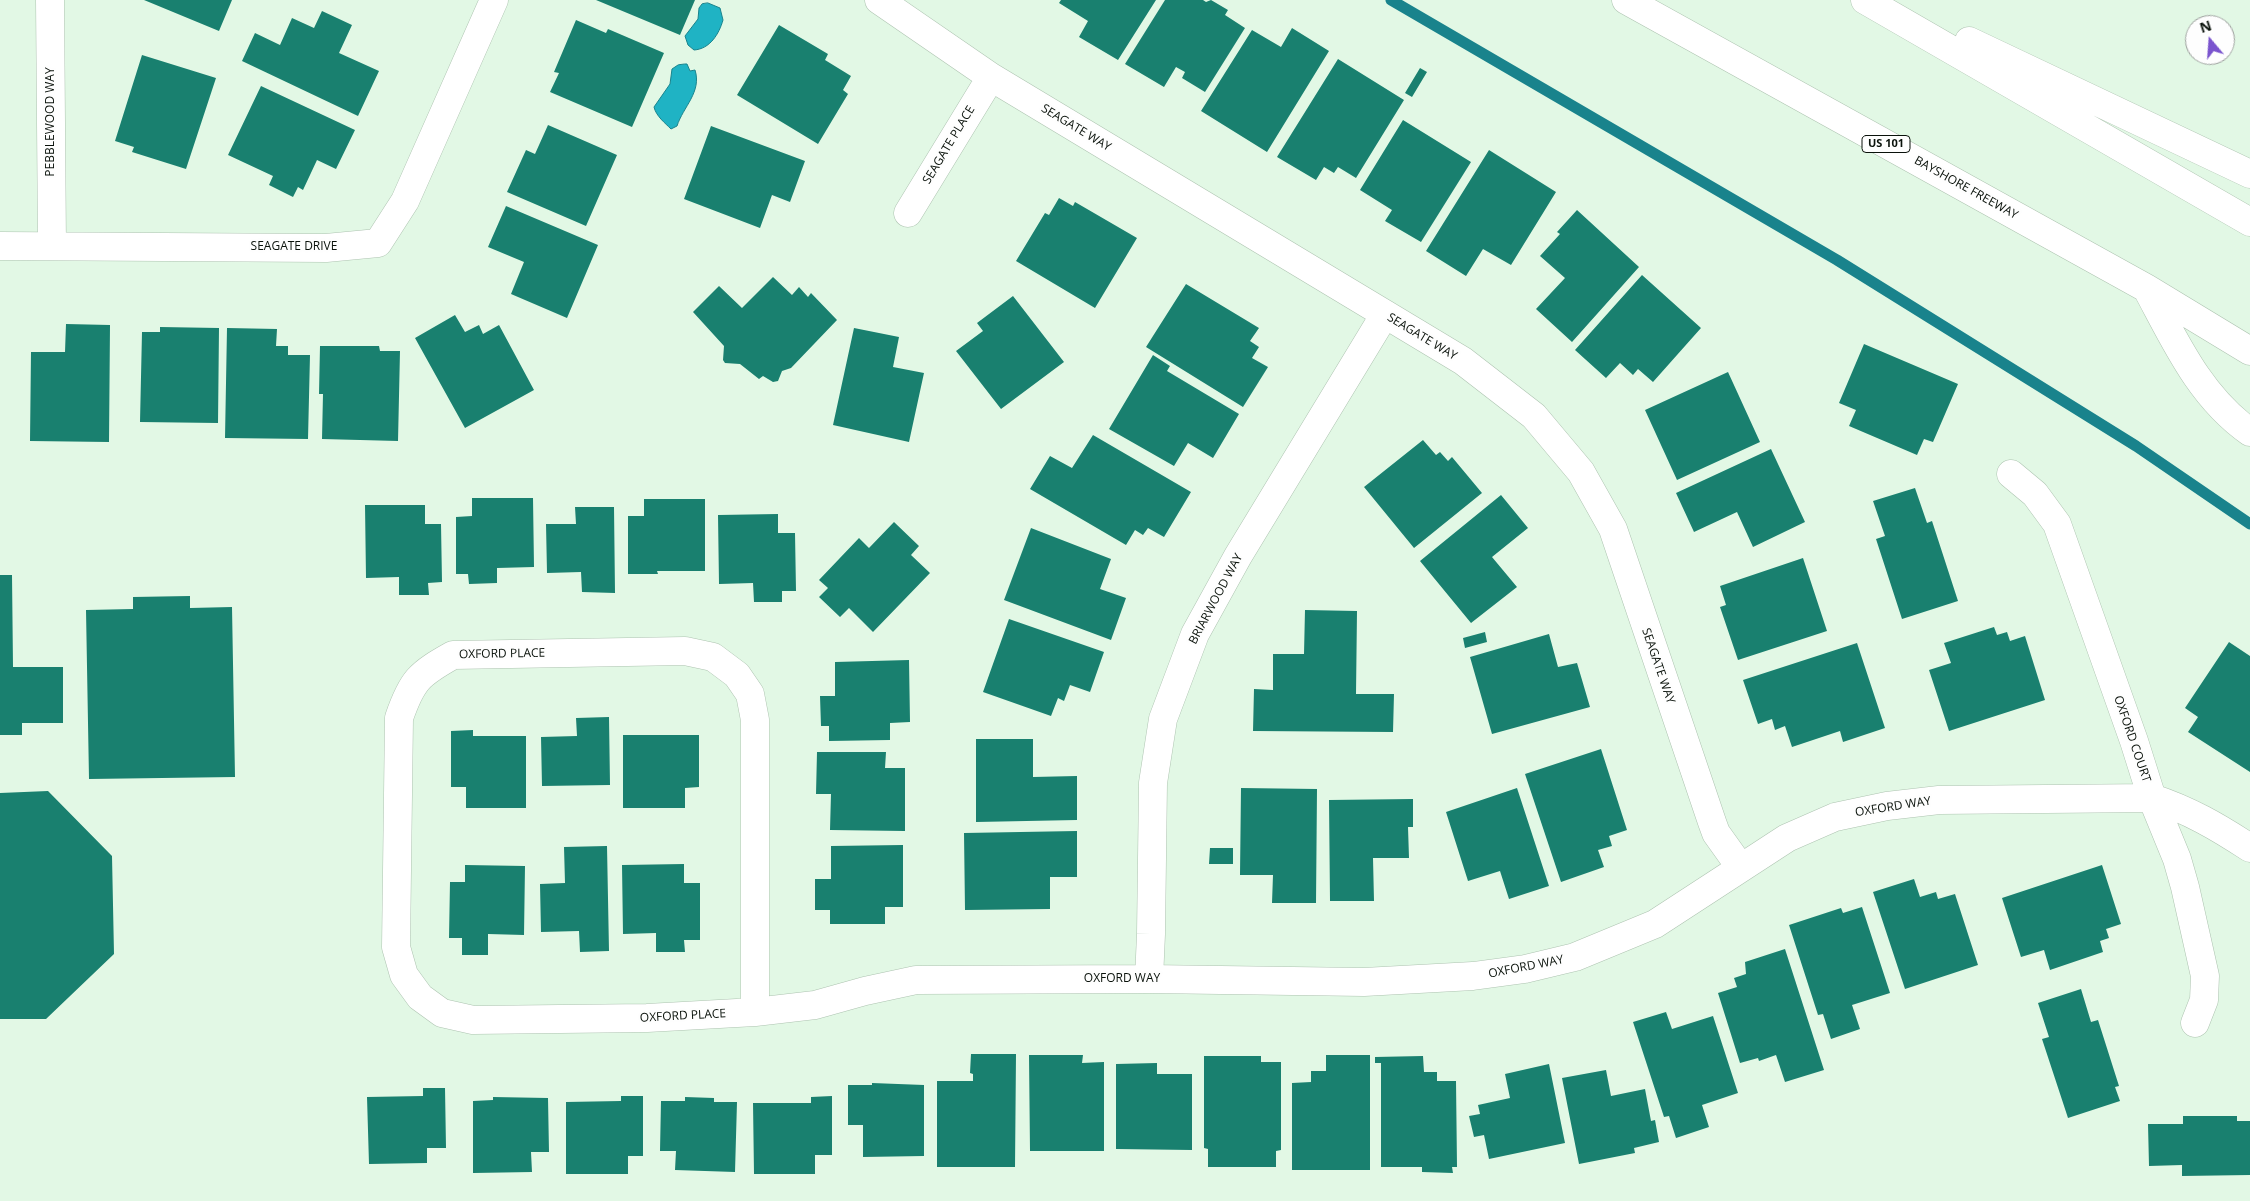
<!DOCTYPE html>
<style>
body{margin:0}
#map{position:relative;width:2250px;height:1201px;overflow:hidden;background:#e2f8e5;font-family:"Open Sans",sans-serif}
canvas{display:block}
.north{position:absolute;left:2185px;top:15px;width:50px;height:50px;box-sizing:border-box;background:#fefefe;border:1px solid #9ca09d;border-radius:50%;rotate:342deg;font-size:14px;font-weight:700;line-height:20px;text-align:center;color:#0a120b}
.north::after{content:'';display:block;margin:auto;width:18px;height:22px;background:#7a54ce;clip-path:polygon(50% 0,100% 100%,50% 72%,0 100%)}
</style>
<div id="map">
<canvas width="2250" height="1201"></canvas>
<div class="north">N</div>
</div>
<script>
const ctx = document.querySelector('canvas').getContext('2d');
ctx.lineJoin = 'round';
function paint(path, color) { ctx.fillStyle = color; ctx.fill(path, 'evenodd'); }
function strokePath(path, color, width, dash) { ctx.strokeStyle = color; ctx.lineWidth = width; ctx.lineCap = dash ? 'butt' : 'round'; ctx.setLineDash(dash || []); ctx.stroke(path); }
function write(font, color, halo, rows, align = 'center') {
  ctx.font = font + ' "Open Sans",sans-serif'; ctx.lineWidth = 5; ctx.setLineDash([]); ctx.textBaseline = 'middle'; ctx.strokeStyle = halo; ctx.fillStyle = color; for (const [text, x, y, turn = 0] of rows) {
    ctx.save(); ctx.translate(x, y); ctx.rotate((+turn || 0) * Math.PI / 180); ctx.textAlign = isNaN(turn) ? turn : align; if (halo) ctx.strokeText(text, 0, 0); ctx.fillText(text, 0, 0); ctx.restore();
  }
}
const water = new Path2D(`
 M708,3L720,8L723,20C719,34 710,49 694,50L688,45L685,36L698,19L699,8L702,4Z
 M685,64H687L690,71L695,70C702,92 683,107 677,126L671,129C665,123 656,116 654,107L670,84L672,69L678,65Z`);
paint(water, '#1fb3c4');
strokePath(water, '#19838c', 1);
strokePath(new Path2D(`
 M1391,0L1837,260L2136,446L2250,524`), '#19838c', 11);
paint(new Path2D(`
 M144,0H232L219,31Z
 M596,0H695L680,35Z
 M1061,0H1156L1118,60L1079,37L1088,21L1059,3Z
 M1165,0H1203L1206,2L1211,0L1228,10L1225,15L1245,28L1205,92L1182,78L1185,72L1176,67L1164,87L1125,64Z
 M322,11L352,25L339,53L379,71L358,116L242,61L255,33L280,45L292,18L314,28Z
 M576,20L606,33L608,29L664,53L632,127L550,92L559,73L554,72Z
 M779,25L828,54L825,60L851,76L843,90L848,94L818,144L737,95Z
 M1292,28L1329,51L1267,152L1201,111L1252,30L1281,47Z
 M142,55L216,78L186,169L132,152L134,147L115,141Z
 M1338,59L1404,100L1356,178L1338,167L1334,173L1324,167L1316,180L1277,157Z
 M1420,68L1427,72L1412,97L1405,93Z
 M261,86L355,130L336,169L317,160L303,190L298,187L293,197L269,185L273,176L228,155Z
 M1403,120L1471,162L1421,242L1385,221L1392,210L1360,190Z
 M548,125L617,155L586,226L507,192L526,150L535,154Z
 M711,126L805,161L790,202L772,195L760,228L684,199Z
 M1489,150L1556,192L1511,265L1483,249L1466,276L1426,251Z
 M1059,198L1073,206L1075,202L1137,238L1095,308L1016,261L1045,213L1049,215Z
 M506,206L598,245L567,318L511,294L524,262L488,247Z
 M1577,210L1639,267L1572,342L1536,309L1565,278L1540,256L1560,234L1557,232Z
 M1642,275L1701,328L1653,382L1638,369L1633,375L1620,363L1606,378L1575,350Z
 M773,277L792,295L799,287L808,297L811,293L837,320L791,368L782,371L778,381L773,382L763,376L759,379L740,364L725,363L723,360L724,346L693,312L719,286L742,308Z
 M1186,284L1259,328L1250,341L1259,347L1252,358L1268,367L1243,407L1146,347Z
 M1013,296L1064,362L1001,409L956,351L983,331L977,323Z
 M455,315L465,332L479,325L483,334L499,325L534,390L465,428L415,338Z
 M66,324L110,325L109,442L30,441L31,352H65Z
 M160,327L219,328L218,423L140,422L142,332H160Z
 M227,328L277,329L276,346H288V355H310L308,439L225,438Z
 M854,328L899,337L893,367L924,373L909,442L833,425Z
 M1864,344L1958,384L1933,442L1924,439L1917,455L1849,426L1856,410L1839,403Z
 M320,346H379L380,351H400L398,441L322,439L323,394H319Z
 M1153,355L1170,366L1167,371L1239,414L1213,458L1188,443L1174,466L1109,429Z
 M1728,372L1760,442L1677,480L1645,410Z
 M1093,435L1191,492L1164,537L1148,528L1143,535L1135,530L1126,545L1030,489L1050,456L1072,468Z
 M1423,440L1436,455L1440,452L1448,461L1452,457L1482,493L1414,548L1364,487Z
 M1771,449L1805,522L1753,547L1737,512L1694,532L1676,493Z
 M1915,488L1927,523L1932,521L1958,601L1902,619L1876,539L1885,536L1873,501Z
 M1501,495L1528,528L1492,557L1517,587L1471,623L1420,561Z
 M472,498H533L534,567L497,568V583L469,584L468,574H456V517L472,516Z
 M644,499H705V571H657L658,574H628V516H644Z
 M365,505H425V524H441L442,582L428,583L429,595H399V577L366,578Z
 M575,507H614L615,593L582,592L581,572L547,573L546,524H576Z
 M778,514V533H795L796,591H782V602H754L753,583L719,584L718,515Z
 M894,522L919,546L911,555L930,573L873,632L849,608L840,617L819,597L828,588L819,580L859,538L869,548Z
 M1031,528L1111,559L1100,589L1126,598L1111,640L1004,600Z
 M1803,558L1827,631L1738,660L1720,607L1726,605L1720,586Z
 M0,575H12L13,667H63V723H22V735H0Z
 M190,596V608L232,607L235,777L89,779L86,610L133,609V597Z
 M1305,610L1357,611L1356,694H1394L1393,732L1253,731L1254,689L1273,690V654H1304Z
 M1009,619L1104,652L1090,692L1070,685L1064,701L1058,698L1051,716L983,692Z
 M1994,627L1997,635L2007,632L2010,641L2025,636L2045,700L1949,731L1929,670L1951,663L1944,643Z
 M1485,632L1487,642L1465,648L1463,638Z
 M1549,634L1558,667L1577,663L1590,707L1492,734L1470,657Z
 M2229,642L2250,656V772L2188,732L2198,717L2185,708Z
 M1857,643L1885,728L1843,742L1840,731L1792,747L1785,726L1775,730L1772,719L1758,724L1743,680Z
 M909,660L910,722L890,723V740L829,741V726H821L820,696H835V662Z
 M609,717L610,785L542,786L541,737L577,736L576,718Z
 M473,730V736H526V808H466V787H451V731Z
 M623,735H699V787L685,788V808H623Z
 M976,739H1033V777L1077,776V820L976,822Z
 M1601,749L1627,830L1609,836L1612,846L1598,850L1604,867L1561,882L1525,774Z
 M817,752H886L885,768H905V831L830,830L831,794H816Z
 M1241,788L1317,789L1316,903H1272L1273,875H1240Z
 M1517,788L1549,886L1509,899L1500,871L1468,881L1446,812Z
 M48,791L112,856L114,954L46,1019H0V793Z
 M1413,799V827H1408L1409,858H1373L1374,901H1330L1329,800Z
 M1077,831V877H1050V909L965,910L964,833Z
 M903,845V907H885V924H830V910H815V879H831V846Z
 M607,846L609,951L580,952L579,931L541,932L540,884L565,883L564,847Z
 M1210,848H1233V864H1209Z
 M684,864V883H700V940H684L685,952H656V933L623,934L622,865Z
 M465,865L525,866L524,935L488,934V955H462V938H449L450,882H465Z
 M2102,865L2121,924L2106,929L2109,938L2100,941L2103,952L2050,970L2044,950L2021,957L2002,898Z
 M1914,879L1920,897L1936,892L1938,899L1955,894L1978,965L1905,989L1873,892Z
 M1862,907L1890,993L1852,1005L1860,1029L1831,1039L1823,1014L1818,1015L1789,925L1841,908L1843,913Z
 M1785,949L1824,1070L1785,1082L1776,1055L1759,1061L1758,1058L1740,1063L1718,993L1737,987L1734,978L1746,974L1745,962Z
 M2081,989L2091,1022L2098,1020L2119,1086L2115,1087L2120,1101L2068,1118L2042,1039L2049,1037L2038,1003Z
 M1666,1012L1672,1029L1713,1016L1738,1093L1702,1105L1709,1127L1676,1138L1669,1116L1664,1117L1633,1022Z
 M971,1054H1016L1015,1167H937V1081H973V1074L970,1073Z
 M1029,1055H1083L1082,1063L1104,1062V1151H1030Z
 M1326,1055H1370V1170H1292V1083L1311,1082V1071H1326Z
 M1204,1056H1261V1062H1281V1150L1276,1151V1167H1208V1149L1204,1148Z
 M1423,1056L1424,1072H1437V1081H1456L1457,1167H1452L1453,1173L1422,1172V1167H1381V1063H1375V1057Z
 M1157,1063V1074H1192V1150L1116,1149V1064Z
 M1549,1064L1565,1143L1489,1159L1484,1135L1474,1137L1469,1116L1480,1114L1478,1105L1510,1098L1505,1074Z
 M1606,1070L1611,1096L1645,1089L1651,1121L1655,1120L1659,1142L1634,1148L1635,1153L1579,1164L1562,1078Z
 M872,1083L924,1085V1156L863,1157V1125H848V1085H872Z
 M423,1088H445L446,1148H427V1163L369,1164L367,1097L423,1096Z
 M621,1096H643V1156H628V1174H566V1102L621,1101Z
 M832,1096V1155H815V1174H754L753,1103H811V1097Z
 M493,1097L548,1098L549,1152H531L532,1172L473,1173V1101L493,1100Z
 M685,1097L714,1098V1102H737L735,1172L675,1170L676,1151H660L661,1101H685Z
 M2183,1116H2237V1121H2250V1175L2182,1176V1165L2149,1166L2148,1124H2183Z`), '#19806f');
const minor = new Path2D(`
 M50,0L52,245
 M879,0L991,77L1463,361L1534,416L1581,472L1613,529L1712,822L1716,833L1741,868
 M908,213L991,77
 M0,246L326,248L378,243L405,201L494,0
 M2011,474L2035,494L2057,524L2134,741L2152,798L2177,859L2185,887L2205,976L2204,1000L2195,1023
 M1149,979L1151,934L1153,783L1163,719L1195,634L1238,556L1385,314
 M755,1012V720L750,694L737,675L713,657L685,651L453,655C419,674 412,680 399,718L396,947L404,975L420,997L442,1013L473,1020L647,1018L755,1012L815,1005L865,991L916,980L1149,979L1364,982L1473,976L1525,969L1575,957L1655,924L1787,838L1835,817L1887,806L1939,800L2152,798C2189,810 2218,827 2250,848`);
const motorway = new Path2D(`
 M1626,0L2146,288L2250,351
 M1865,0L2250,222
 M1969,41L2250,174
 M2147,289C2175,341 2200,397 2250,432`);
strokePath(minor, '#adc3b0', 29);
strokePath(motorway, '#adc3b0', 29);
strokePath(minor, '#fff', 28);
strokePath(motorway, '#fff', 28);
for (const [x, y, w] of [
 [1886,144,48]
]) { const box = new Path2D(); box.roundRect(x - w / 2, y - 8.5, w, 17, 4); ctx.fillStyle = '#fefefe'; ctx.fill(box); strokePath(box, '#0a120b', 1); }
write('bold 11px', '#0a120b', null, [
 ["US 101",1886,144]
]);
write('12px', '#0a120b', '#fefefe', [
 ["PEBBLEWOOD WAY",51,122,-90],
 ["SEAGATE WAY",1076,128,31],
 ["SEAGATE PLACE",949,145,-59],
 ["BAYSHORE FREEWAY",1966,188,29],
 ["SEAGATE DRIVE",294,247],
 ["SEAGATE WAY",1422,337,31],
 ["BRIARWOOD WAY",1216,599,-62],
 ["OXFORD PLACE",502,654,-1],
 ["SEAGATE WAY",1658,666,71],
 ["OXFORD COURT",2132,739,71],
 ["OXFORD WAY",1893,807,-9],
 ["OXFORD WAY",1526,967,-11],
 ["OXFORD WAY",1122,979],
 ["OXFORD PLACE",683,1016,-3]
]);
</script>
